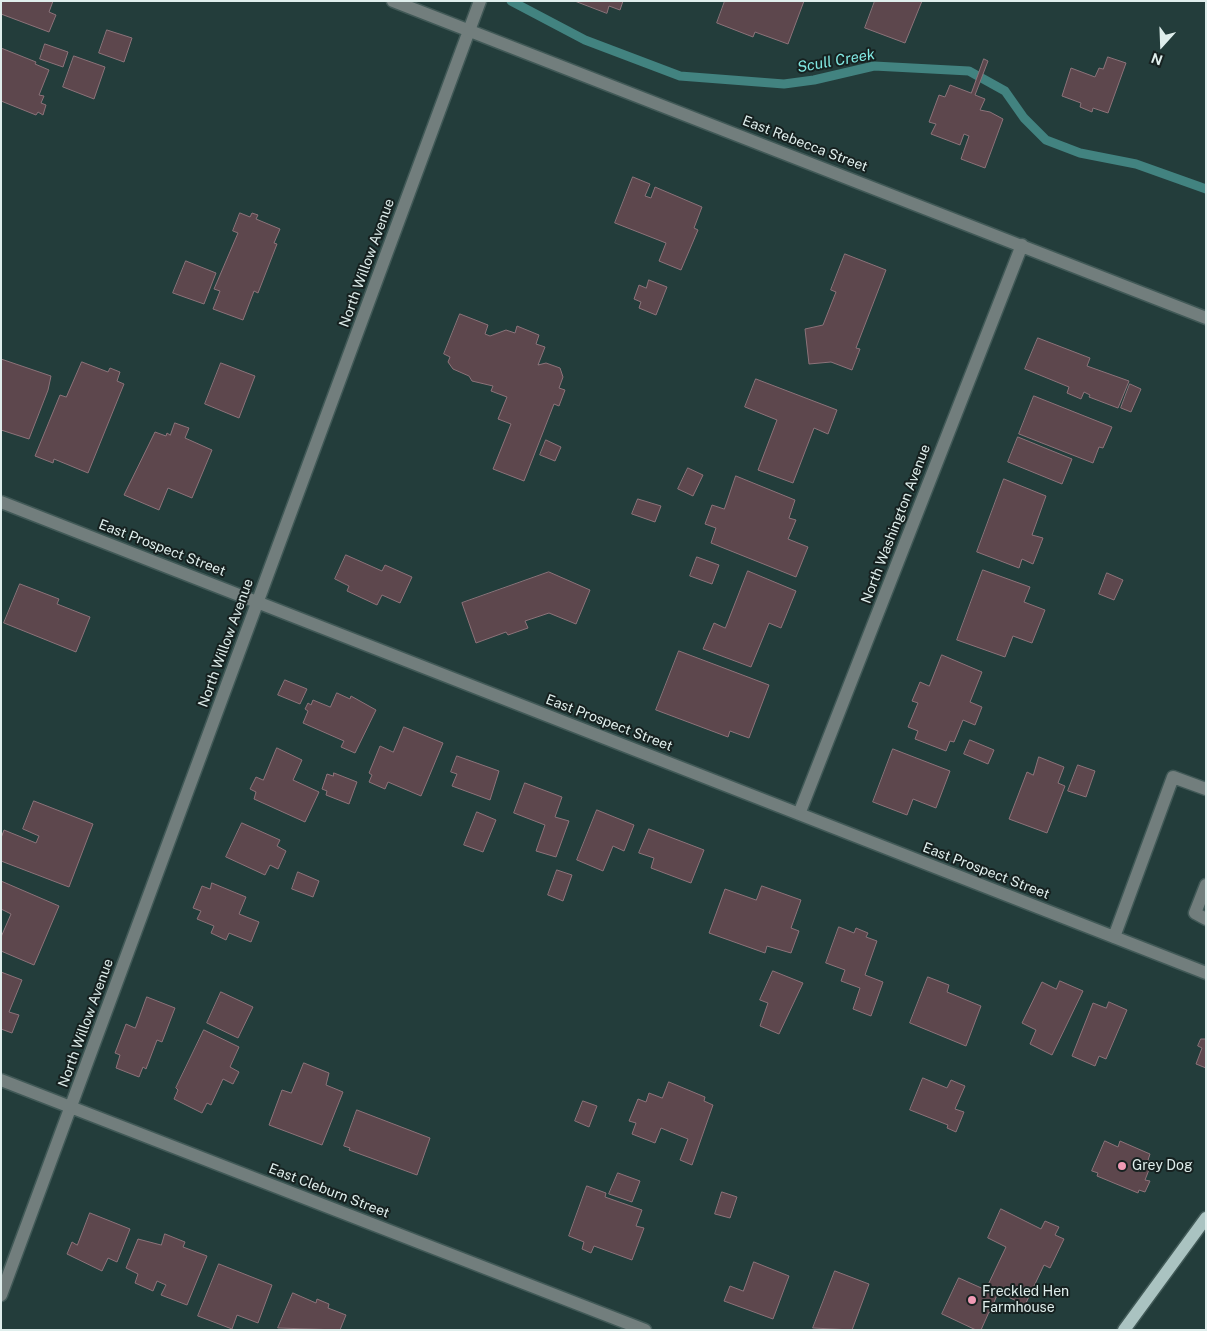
<!DOCTYPE html>
<style>
body{margin:0}
#map{position:relative;width:1207px;height:1331px;overflow:hidden;background:#233d3b;font-family:"Public Sans",sans-serif}
canvas{display:block}
.frame{position:absolute;inset:0;border:2px solid #dfeeec;pointer-events:none}
.north{position:absolute;left:1137px;top:20px;width:50px;height:50px;-webkit-text-stroke:4px #162120;paint-order:stroke;rotate:200deg;font-size:14px;font-weight:700;line-height:20px;text-align:center;color:#dfeeec}
.north::after{content:'';display:block;margin:auto;width:18px;height:22px;background:#dfeeec;clip-path:polygon(50% 0,100% 100%,50% 72%,0 100%)}
</style>
<div id="map">
<canvas width="1207" height="1331"></canvas>
<div class="frame"></div>
<div class="north">N</div>
</div>
<script>
const ctx = document.querySelector('canvas').getContext('2d');
ctx.lineJoin = 'round';
function strokePath(path, color, width, dash) { ctx.strokeStyle = color; ctx.lineWidth = width; ctx.lineCap = dash ? 'butt' : 'round'; ctx.setLineDash(dash || []); ctx.stroke(path); }
function paint(path, color) { ctx.fillStyle = color; ctx.fill(path, 'evenodd'); }
function write(font, color, halo, rows, align = 'center') {
  ctx.font = font + ' "Public Sans",sans-serif'; ctx.lineWidth = 4; ctx.setLineDash([]); ctx.textBaseline = 'middle'; ctx.strokeStyle = halo; ctx.fillStyle = color; for (const [text, x, y, turn = 0] of rows) {
    ctx.save(); ctx.translate(x, y); ctx.rotate((+turn || 0) * Math.PI / 180); ctx.textAlign = isNaN(turn) ? turn : align; if (halo) ctx.strokeText(text, 0, 0); ctx.fillText(text, 0, 0); ctx.restore();
  }
}
strokePath(new Path2D(`
 M511,1L585,40L680,76L784,84L814,80L874,66L969,71L1005,91L1024,118L1046,140L1080,153L1136,164L1206,189`), '#428380', 9);
const building = new Path2D(`
 M1,1H53L49,12L56,15L49,32L1,14Z
 M575,1H623L620,10L609,6L607,13Z
 M725,1H804L788,44L755,32L753,37L717,23Z
 M875,1H922L905,43L865,28Z
 M107,30L132,38L124,62L99,53Z
 M45,44L68,52L63,67L40,59Z
 M1,48L36,62L35,64L49,70L39,95L44,96L41,103L46,105L43,115L38,112L36,115L1,101Z
 M74,56L105,67L94,99L63,87Z
 M1108,57L1126,63L1108,113L1093,108L1092,112L1080,107L1081,103L1062,96L1071,68L1095,77L1099,68L1103,69Z
 M984,59L988,61L975,95L985,99L980,110L990,112L1003,119L985,168L961,159L969,136L964,134L960,145L931,134L936,124L929,122L939,95L945,97L950,85L971,93Z
 M633,177L650,184L645,196L651,198L655,187L702,207L694,228L698,230L681,270L659,261L666,243L615,223Z
 M240,213L250,217L252,213L258,215L256,219L280,229L274,243L277,244L258,293L254,291L243,320L213,309L220,291L214,289L238,233L233,231Z
 M845,254L886,270L856,348L860,349L852,370L831,362L809,364L805,329L823,325L836,292L831,290Z
 M186,261L216,273L204,304L173,293Z
 M649,280L667,287L656,315L639,308L641,302L634,299L639,285L646,288Z
 M460,314L488,325L485,334L490,336L506,330L515,333L517,326L539,335L536,344L545,347L538,365L546,363L560,368L563,377L559,388L565,390L559,406L554,404L524,481L493,469L511,424L498,419L507,397L491,391L493,386L472,381L469,376L453,369L448,362L450,357L444,354Z
 M1038,338L1090,358L1087,366L1129,381L1118,408L1089,397L1090,395L1084,392L1081,399L1067,393L1069,387L1025,369Z
 M1,359L51,376L48,390L29,439L1,430Z
 M82,362L108,372L110,368L120,372L117,381L124,384L88,473L54,459L53,463L35,456L60,395L66,397Z
 M221,363L255,376L239,418L205,404Z
 M756,379L837,410L828,434L814,428L793,483L758,470L777,420L745,407Z
 M1130,384L1141,389L1131,412L1121,408Z
 M1034,396L1112,427L1103,448L1099,447L1093,463L1019,434Z
 M175,423L189,428L185,438L212,450L192,498L168,488L159,510L124,495L155,432L166,436L167,433L170,435Z
 M1018,437L1072,459L1062,484L1008,462Z
 M546,440L561,447L555,461L540,455Z
 M688,468L703,475L693,496L678,489Z
 M736,476L795,500L789,518L796,520L788,539L808,547L796,577L711,543L716,528L705,524L712,505L724,509Z
 M1004,479L1046,496L1032,535L1043,538L1033,564L1022,559L1019,568L977,552Z
 M638,499L661,506L655,522L632,514Z
 M346,555L382,571L385,565L412,577L400,603L382,595L377,605L347,591L349,586L335,579Z
 M697,557L719,565L712,584L690,576Z
 M983,570L1030,587L1024,602L1045,610L1032,643L1013,636L1005,657L957,640Z
 M748,571L796,591L781,628L769,623L751,667L703,649L714,623L725,628Z
 M549,572L590,590L576,624L549,613L525,621L528,628L508,635L506,632L476,643L462,603Z
 M1107,573L1123,580L1114,600L1099,594Z
 M20,584L59,599L57,604L90,617L76,652L4,623Z
 M679,651L769,685L749,738L730,731L728,737L656,710Z
 M942,655L982,672L970,702L982,707L975,725L963,720L954,742L950,741L946,751L915,739L918,731L908,727L918,703L912,701L920,682L929,686Z
 M285,680L307,689L300,704L278,695Z
 M337,693L350,699L351,696L376,710L355,753L341,747L344,741L303,723L308,711L305,709L308,703L311,705L313,700L330,707Z
 M404,727L443,743L421,796L388,782L385,789L369,782L372,775L369,773L380,746L393,752Z
 M970,740L994,750L988,764L964,754Z
 M277,748L302,760L293,780L319,792L305,822L254,799L256,792L250,789L256,777L263,780Z
 M893,749L950,771L936,808L913,799L907,815L873,802Z
 M457,756L499,771L490,800L452,786L457,774L451,772Z
 M1039,757L1064,767L1058,783L1065,786L1047,833L1009,819L1027,772L1033,775Z
 M1078,765L1095,771L1086,797L1068,791Z
 M334,773L357,782L349,804L326,795L327,791L322,789L327,774L333,776Z
 M525,783L562,797L555,817L569,821L556,857L536,851L545,825L514,813Z
 M34,801L93,824L69,887L1,861V838L4,830L36,843L39,836L23,829Z
 M597,810L634,825L624,851L613,846L603,871L577,860Z
 M477,812L496,820L483,852L464,845Z
 M242,823L280,840L277,846L286,851L278,869L270,865L265,875L226,857Z
 M649,829L704,850L691,883L651,868L654,858L639,853Z
 M557,870L572,875L563,901L548,895Z
 M298,872L319,881L313,897L292,889Z
 M1,881L59,906L34,965L1,951V937L11,914L1,909Z
 M212,883L246,897L239,914L259,922L251,942L229,933L226,940L211,933L214,926L197,919L201,911L193,908L202,886L210,889Z
 M762,886L801,900L791,928L799,931L791,953L767,946L765,953L709,933L725,889L756,900Z
 M839,927L854,933L856,928L868,933L866,937L877,941L865,975L883,982L871,1016L853,1009L860,988L841,981L845,970L826,963Z
 M773,971L803,983L779,1034L760,1026L768,1003L760,1000Z
 M1,972L22,980L9,1012L19,1015L12,1033L1,1029Z
 M928,977L949,985L947,992L981,1006L966,1046L910,1023Z
 M1060,981L1083,991L1052,1055L1030,1044L1036,1030L1022,1023L1042,982L1056,989Z
 M221,992L253,1007L238,1038L207,1023Z
 M147,997L175,1008L162,1042L157,1040L146,1069L143,1067L139,1077L116,1068L120,1055L115,1053L126,1024L135,1028Z
 M1109,1002L1127,1010L1106,1059L1099,1056L1095,1066L1072,1056L1093,1003L1106,1008Z
 M204,1030L239,1047L230,1067L239,1072L233,1084L223,1079L211,1105L207,1103L202,1113L174,1099L178,1090L176,1088Z
 M1201,1039H1206V1068L1196,1064L1202,1048L1198,1046Z
 M304,1063L329,1073L326,1085L343,1092L322,1145L269,1125L282,1090L291,1093Z
 M923,1078L947,1088L951,1080L965,1086L955,1109L964,1112L956,1132L947,1128L948,1125L910,1110Z
 M669,1082L705,1097L704,1101L713,1105L692,1165L680,1160L688,1139L661,1128L655,1143L632,1134L636,1123L629,1121L638,1099L646,1102L649,1093L662,1098Z
 M583,1101L597,1106L589,1127L575,1121Z
 M357,1110L430,1138L417,1175L349,1150L350,1148L344,1146Z
 M1105,1141L1118,1147L1120,1141L1150,1154L1148,1160L1152,1162L1145,1180L1150,1181L1145,1192L1139,1190L1138,1193L1097,1176L1098,1173L1092,1171Z
 M618,1173L640,1181L632,1202L609,1194Z
 M587,1186L606,1193L605,1197L642,1210L636,1226L644,1228L632,1260L594,1246L591,1253L582,1249L584,1242L569,1236Z
 M722,1192L737,1197L730,1218L715,1214Z
 M1001,1209L1041,1229L1045,1221L1059,1227L1055,1235L1064,1239L1050,1268L1044,1265L1025,1305L987,1287L1006,1247L988,1238Z
 M90,1213L130,1229L117,1262L108,1258L102,1271L67,1254L72,1242L77,1245Z
 M165,1234L185,1242L183,1247L207,1256L187,1305L161,1295L166,1285L157,1281L153,1291L135,1283L138,1274L126,1268L138,1239L161,1245Z
 M754,1262L789,1276L773,1319L724,1301L730,1286L743,1291Z
 M219,1264L272,1285L258,1323L237,1315L232,1329L198,1316Z
 M835,1271L869,1284L852,1330L813,1328Z
 M959,1278L997,1295L993,1305L995,1306L992,1313L989,1312L981,1330H976L942,1314Z
 M293,1293L316,1303L317,1299L329,1304L328,1308L346,1315L340,1330L278,1328Z`);
paint(building, '#5d474d');
strokePath(building, '#8c737a', 1);
const minor = new Path2D(`
 M393,1L1206,318
 M1,502L1206,973
 M799,814L1022,245
 M1206,885L1195,913L1206,919
 M1114,937L1173,777L1206,789
 M1,1080L645,1330
 M1,1295L480,1`);
const major = new Path2D(`
 M1124,1330L1206,1218`);
strokePath(minor, '#415957', 15);
strokePath(major, '#415957', 15);
strokePath(minor, '#727e7d', 12);
strokePath(major, '#aac3c1', 12);
for (const [x, y, r, color] of [
 [1122,1166,5,"#f09ab5"],
 [972,1300,5,"#f09ab5"]
]) { const dot = new Path2D(); dot.arc(x, y, r, 0, 2 * Math.PI); ctx.fillStyle = color; ctx.fill(dot); strokePath(dot, '#162120', 2); }
write('14px', '#dfeeec', '#162120', [
 ["East Rebecca Street",805,144,21],
 ["North Willow Avenue",367,263,-70],
 ["North Washington Avenue",896,524,-69],
 ["East Prospect Street",162,548,21],
 ["North Willow Avenue",226,643,-70],
 ["East Prospect Street",609,723,21],
 ["East Prospect Street",986,871,21],
 ["North Willow Avenue",86,1023,-70],
 ["East Cleburn Street",329,1191,21]
]);
write('14px', '#dfeeec', '#162120', [
 ["Grey Dog",1132,1166],
 ["Freckled Hen",982,1292],
 ["Farmhouse",982,1308]
], 'left');
write('italic 15px', '#81e8e2', '#162120', [
 ["Scull Creek",836,61,-10]
]);
</script>
